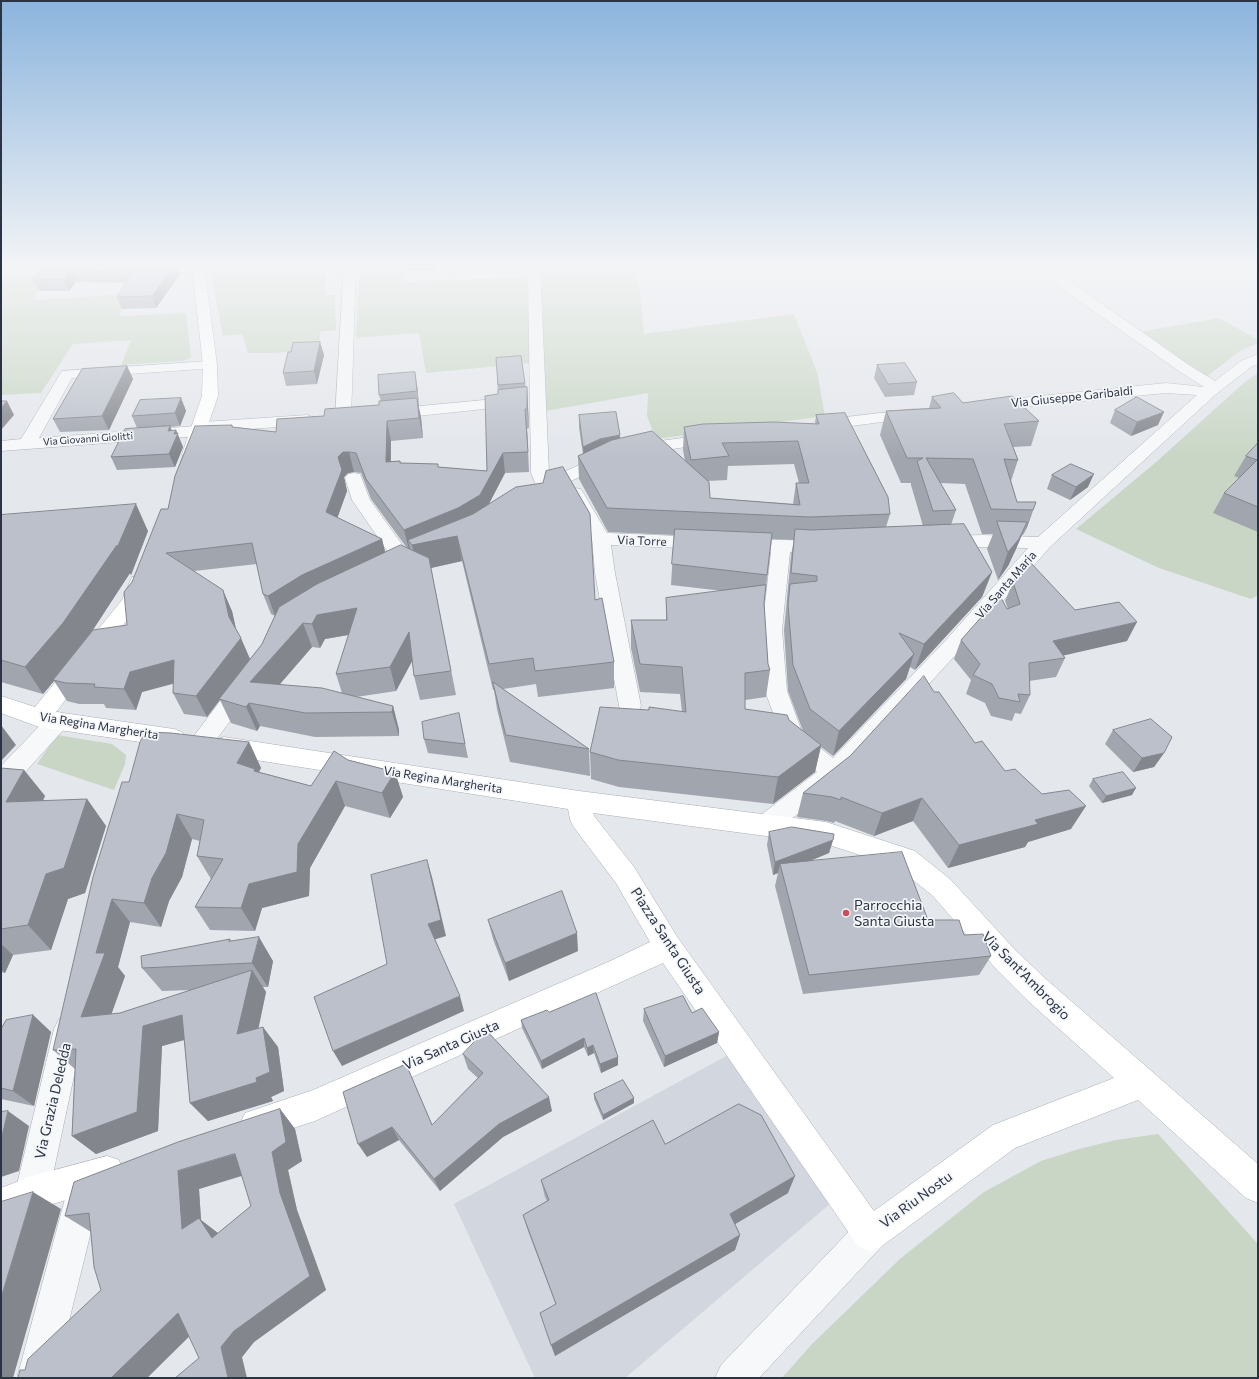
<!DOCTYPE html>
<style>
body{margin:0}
#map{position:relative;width:1259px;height:1379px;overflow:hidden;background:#e4e7ec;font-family:Commissioner,sans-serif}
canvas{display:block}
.frame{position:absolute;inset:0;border:2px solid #2b3445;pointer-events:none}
</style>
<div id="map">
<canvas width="1259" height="1379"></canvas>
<div class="frame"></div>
</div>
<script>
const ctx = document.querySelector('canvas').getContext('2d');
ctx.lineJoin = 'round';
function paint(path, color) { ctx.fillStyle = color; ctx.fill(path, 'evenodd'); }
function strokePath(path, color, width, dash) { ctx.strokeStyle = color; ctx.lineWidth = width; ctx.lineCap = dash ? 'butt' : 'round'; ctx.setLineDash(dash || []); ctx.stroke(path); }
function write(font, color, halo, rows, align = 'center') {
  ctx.font = font + ' Commissioner,sans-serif'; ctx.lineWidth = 3.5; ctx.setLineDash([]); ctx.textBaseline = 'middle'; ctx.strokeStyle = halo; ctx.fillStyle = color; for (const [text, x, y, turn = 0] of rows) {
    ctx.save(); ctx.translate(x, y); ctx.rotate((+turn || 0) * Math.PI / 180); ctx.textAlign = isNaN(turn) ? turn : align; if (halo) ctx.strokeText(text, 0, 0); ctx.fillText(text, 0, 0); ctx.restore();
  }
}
paint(new Path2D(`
 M728,1055L831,1203L625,1378H535L454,1204Z`), '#d2d6de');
paint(new Path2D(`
 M209,265H327L325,295H335L336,330L320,332L319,349L275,353H248L242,334L223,336Z
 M360,265H402L405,282L515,276L524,278L530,281L531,363L426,373L419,333L356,338Z
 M540,265H637L644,334L794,314L817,372L825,416L656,439L647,416L648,393L546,411L543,362Z
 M1,275L48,276L32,300L129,294L119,316L186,313L191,358L183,361L121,365L131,340L73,344L41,393L1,395Z
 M1219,318L1258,340V343L1240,351L1206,377L1140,332Z
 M1258,373V595L1251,599L1159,568L1076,529L1155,463L1246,381Z
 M57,735L112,744L126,755L125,764L114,790L37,764Z
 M1158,1134L1258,1244V1378H782L812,1344L901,1258L984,1192L1041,1161L1079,1149L1116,1140Z`), '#c9d6c5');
const street = new Path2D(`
 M149,265H200L204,268L202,271L198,272H145L143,269L145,266Z
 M344,265H356L351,418L349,421L343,423L337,421L335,418Z
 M528,265H540L549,473L551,478L600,455L606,454L612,455L614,459L612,463L541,494L535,493L532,489L536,485L531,473L528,277L461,280L456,279L455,276L456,273L461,272L528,269Z
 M1048,265L1052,266L1058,273L1189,365L1215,381L1241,361L1258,354V364L1251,367L1215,395L1050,547L960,650L842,779L775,832L766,835L757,832L753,825L757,818L817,772L785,746L765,691L762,630L771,552L740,551L733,549L731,545L733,541L740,539L822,541L829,543L831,547L829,551L822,553L790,552L782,630L787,691L803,735L833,758L946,640L1028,548L983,547L944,548L937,546L935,542L937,538L944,536L983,535L1038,537L1197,395L1166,393L988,410L982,408L980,405L982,402L1166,383L1204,387L1179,371L1048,279L1042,269L1044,266Z
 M1,267H69L73,268L75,271L73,274L69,275H1Z
 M210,361L215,362L217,365L215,368L72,378L39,438L195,426L197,424L203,422L307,415L313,417L315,420L313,423L307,425L207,432L205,434L199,436L1,451V441L21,439L62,371Z
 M516,397L522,399L524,402L522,405L389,419L383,417L381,414L383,411L389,409Z
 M915,409L921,411L923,414L921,417L820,430L814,428L812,425L814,422L820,420Z
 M712,434L718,436L720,439L718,442L660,451L638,456L632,455L630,451L632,447L660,441Z
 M354,473L360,474L370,500L414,561L411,565L404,567L397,565L352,500L345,478L348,474Z
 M575,488L581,489L607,533L704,537L711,539L713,543L711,547L704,549L611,545L615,573L641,706L638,712L630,714L622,712L619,706L595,573L592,539L566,493L569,489Z
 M243,679L251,681L254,687L251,693L210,748L202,751L194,748L190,742L194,736L235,681Z
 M58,712L66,715L69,721L66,727L10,789L1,792V766L50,715Z
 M69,1015L79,1019L84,1029L49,1193L44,1205L32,1210L20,1205L15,1193L54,1029L59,1019Z
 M83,1178L95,1183L100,1195L55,1378H17L66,1195L71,1183Z
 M870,1217L882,1222L887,1234L882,1246L759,1378H715L721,1365L858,1222Z`);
const secondary = new Path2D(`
 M192,265H204L217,365L218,396L198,454L196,458L190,459L184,458L182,454L202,396L203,365Z
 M139,576L146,577L149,582L141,602L56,712L174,729L182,732L186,738L182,744L174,747L39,727L1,713V696L35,707L122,600L132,577Z
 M224,737L579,791L826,822L915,851L951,880L1017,952L1047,980L1258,1164V1203L1246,1198L1138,1100L1015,1148L882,1246L870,1251L858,1246L663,963L315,1121L256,1140L245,1135L240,1124L245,1113L313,1090L608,962L650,942L616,883L573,826L570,819L568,809L224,755L216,752L212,746L216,740ZM593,813L826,844L897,867L933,896L997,970L1027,1000L1114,1078L993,1125L874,1211L678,938L634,867L594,816Z
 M107,1156L119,1160L123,1172L119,1184L107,1188L32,1210L1,1222V1188L32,1176Z`);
strokePath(street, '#a9aeb7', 1);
strokePath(secondary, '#a9aeb7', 1);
paint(street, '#f7f8fa');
paint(secondary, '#fff');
paint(new Path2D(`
 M45,265H177L180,274L156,308L122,309L117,297L126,283L76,282L69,291H39L33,280Z
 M403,265H435V271H405Z
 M320,342L324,355L317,384L286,386L283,373L291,352Z
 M496,358L525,383L526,387H527L528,407L529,428L527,429L529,472L505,473L489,504L595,600L614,662V688L538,697L536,684L503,689L589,749L590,776L510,762L497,709L494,690H493L462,561L431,568L456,695L420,700L414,676L412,660L396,691L356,697L393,706L399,730V736L315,737L260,726L257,731L231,723L220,700L207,717L184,714L173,693V684L142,692L136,710L106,708L104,704H79L67,701L54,681L43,694L1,682V515L148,531L131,575L130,573L89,635L127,625L132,582L168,509L232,425L233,427L276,432L324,416L379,405L381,401L379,395L417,385L419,405H418L421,417L423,438L391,441V461H400L401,463L439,467L487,471L498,394ZM354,472L361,473L371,499L407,548L385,552L382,539L337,518L347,491L344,477L348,473ZM257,564L263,594L271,614L275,616L262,644L250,659L236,629L232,611L194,571ZM349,635L336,674L342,693L279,685L312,647L320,648L325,639Z
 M877,365L917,382L914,395L885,397L874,378Z
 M127,366L133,379L109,430L60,432L53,419Z
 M932,397L963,403L1039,421L1031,446L1013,447L1018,460L1011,481L1017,502H1036L1027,527L1023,535H1022L1016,549L1008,566L998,580L987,549L993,534H982L965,484L940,483L956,510L951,525L992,572L982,597L915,670L910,667L906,679L833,756L821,747L815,772L773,804L619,787L591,779L590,752L682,712L680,694L640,692L631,648V620H666V598L723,591L671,585L674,535L608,532L579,479L578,456L583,454L579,428V415L620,439L685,461L683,450L684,427L815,424L816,415L890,514L886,527L923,526L911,485V483H901L880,435L886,411L929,408ZM794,464L799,483H796L793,504L710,498L708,481L727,480L728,466ZM772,539L794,540L791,555L787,598V599L784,630L788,691L803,731L789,720L745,709V700L766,697L770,670L768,664L764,603Z
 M181,398L186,411L180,426L170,427L172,431L176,430L183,447L175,467L117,470L111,457L137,428L132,416Z
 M1115,410L1158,425L1131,436L1110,423Z
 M1258,443V532L1213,513L1224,493L1239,478L1234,476L1246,456Z
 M1052,475L1088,487L1070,500L1047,489Z
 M1013,582L1075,610L1127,641L1063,655L1065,658L1056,677L1029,681L1030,695L1021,714L1015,713L1012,721L991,716L985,703L966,694L971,680L954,659L961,640L1008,609L1005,601Z
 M934,692L975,743L1005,771L1071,829L1028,842L1025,847L948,868L913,821L874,836L835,821L834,823L826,821L797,817L803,793Z
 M459,713L468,758L428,753L424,739Z
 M1113,730L1164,753L1154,767L1133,772L1105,744Z
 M249,742L261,768L259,772L311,786L348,760L395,772L403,797L390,818L345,806L310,868L309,896L262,908L255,931L210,930L195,907L211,879L197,856L200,841L192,839L182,877L169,901L161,927L130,922L118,967L125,976L111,1014L120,1013L191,990L162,991L142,968L230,939L231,941L273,961L268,987H263L266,992L258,1028L278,1047L284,1091L271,1097L273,1101L208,1121L190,1103L184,1040L162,1046L158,1131L96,1154L72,1136L75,1069L53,1050L129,782Z
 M1,768L24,770L45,796L43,801L87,799L106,826L85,893L68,899L51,950L13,955L5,973L1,972Z
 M1093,779L1132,795L1102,803L1089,786Z
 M769,832L833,840L829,853L808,862L928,920L964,935L991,956L979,975L803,994L775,886L778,873L773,875L767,845Z
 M488,920L578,951L509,981L493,939Z
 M644,1009L692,1013L719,1032L717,1043L664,1067L643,1021Z
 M549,1012L618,1057V1065L601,1073L594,1053L588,1056L584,1047L542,1069L522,1028L521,1020Z
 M33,1015L51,1032L34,1106L1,1099V1029Z
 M463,1054L552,1111L503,1137L440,1191L399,1140L367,1157L406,1064L432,1125L478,1078L468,1069Z
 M594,1094L634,1098V1103L603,1120L594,1099Z
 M280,1109L295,1129L302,1161L288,1170L297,1210L326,1290L254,1342L242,1357L199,1358L189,1336L147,1378H18L25,1370L101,1290L91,1232L65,1216ZM242,1176L251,1206L218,1233L201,1220L199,1189Z
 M665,1144L788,1193L735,1224L740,1235L735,1250L555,1356L556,1305L528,1231L523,1215L547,1201L545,1197L541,1180Z`), '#a1a5ae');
paint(new Path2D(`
 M174,265H177L180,274L156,308L152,296Z
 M70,270L76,282L69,291L64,279Z
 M320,342L324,355L317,384L314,371Z
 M127,366L133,379L109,430L102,416Z
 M415,372L417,385L419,405L417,391Z
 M527,387L528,407L529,428L527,409Z
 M181,398L186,411L180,426L175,413Z
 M417,398L421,417L423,438L419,418Z
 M7,401L14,415L1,430V408Z
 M525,409L527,429L529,472L528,452Z
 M1164,412L1158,425L1131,436L1137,422Z
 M387,421L391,441L390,482L386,462Z
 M170,426L175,439L174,434L176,430L183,447L175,467L169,454L168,431Z
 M620,435V448L584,460L583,447L600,439Z
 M343,452H349L354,472L348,473L344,477L347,491L332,533L326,512L338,457Z
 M503,453L505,473L483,515L457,536L462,561L431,568L456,695L431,568L418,571L412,545L408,540L410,549L409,550L404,530L458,508Z
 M1094,474L1088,487L1070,500L1076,487Z
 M1036,502L1027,527L1023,535L1033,510Z
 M136,504L148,531L131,575L130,573L80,650L53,680L54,681L43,694L25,667Z
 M1027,522L1016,549L1008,566L998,580L1008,552Z
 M382,539L387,560L275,616L268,596L302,575Z
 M992,572L982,597L915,670L924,644Z
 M223,590L232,611L238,638L229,617Z
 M357,608L364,632L325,639L320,648L312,624L317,615Z
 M1137,622L1127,641L1044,660L1053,641Z
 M303,623L312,647L262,705L250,682Z
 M409,632L415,656L396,691L390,667Z
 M241,638L250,659L207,717L196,696Z
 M914,654L906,679L833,756L839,731Z
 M174,660L185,680L142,692L136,710L124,689L130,672Z
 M249,703L260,726L257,731L246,707Z
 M393,706L399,730V736L392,712Z
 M1,725L16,745L1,761Z
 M249,742L261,768L258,774L237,763Z
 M821,745L815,772L773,804L778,777Z
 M1164,753L1154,767L1133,772L1142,758Z
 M24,770L45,796L28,828L6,802Z
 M395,772L403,797L390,818L382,793Z
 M336,781L345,806L310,868L309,896L262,908L255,931L241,908L249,884L298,844Z
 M1136,788L1132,795L1102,803L1106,796Z
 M922,798L913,821L874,836L882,813Z
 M87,799L106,826L85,893L68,899L51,950L28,925L46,874Z
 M1086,806L1071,829L1028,842L1025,847L948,868L959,845L1035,820Z
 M177,814L192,839L182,877L169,901L161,927L144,903L152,878Z
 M833,840L829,853L782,872L780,864L778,873L773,875L775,862Z
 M427,860L432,877L446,936L433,940L428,924Z
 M112,899L130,922L118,967L125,976L103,1038L81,1017L96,953Z
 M577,933L578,951L509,981L505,963Z
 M259,937L273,961L268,987L252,963Z
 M1,944L13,955L5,973L1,969Z
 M252,970L266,992L253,1055L237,1034Z
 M460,996L464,1011L342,1066L333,1051Z
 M33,1015L51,1032L34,1106L13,1091Z
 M182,1015L199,1036L162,1046L158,1131L96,1154L72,1136L143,1026Z
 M263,1027L278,1047L284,1091L271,1097L273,1101L208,1121L190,1103L256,1078Z
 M719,1032L717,1043L664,1067L665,1056Z
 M584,1038V1047L542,1069L541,1061Z
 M593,1045L594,1053L588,1056L587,1048Z
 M618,1057V1065L601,1073L600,1064Z
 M406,1064L412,1078L438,1138L432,1125Z
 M549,1097L552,1111L503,1137L440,1191L434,1179L499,1124Z
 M634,1098V1103L603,1120V1115Z
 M280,1109L295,1129L302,1161L288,1170L297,1210L326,1290L254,1342L242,1357L247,1378H228L221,1347L280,1193L272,1152Z
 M8,1111L29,1126L19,1171L1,1177V1140Z
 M392,1127L399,1140L367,1157L358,1144Z
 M235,1154L253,1172L199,1189L201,1220L219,1234L212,1238L182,1229L178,1171Z
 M795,1176L788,1193L725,1230L730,1214Z
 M33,1192L61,1209L13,1378H1V1298Z
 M740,1235L735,1250L555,1356L551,1345Z
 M178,1313L201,1325L147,1378H111Z`), '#83868d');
const building = new Path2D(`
 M45,265H174L152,296L117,297L128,279L126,280L132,272L70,270L64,279L33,280Z
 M320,342L314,371L283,373L288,352H291L293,343Z
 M521,356L525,383L498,385L496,358Z
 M905,363L917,382L888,384L877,365Z
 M127,366L102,416L53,419L82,369Z
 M415,372L417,391L379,395L378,375Z
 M527,387V409H525L528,452L503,453L480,495L458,508L404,530L366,479L356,453L349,452H343L338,457L342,470L326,512L382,539L302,575L268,596L263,594L252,543L166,553L223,590L229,617L241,638L196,696L173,693L174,660L130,672L124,689L94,687L95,684L66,683L53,680L93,630L127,625L124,592L132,582L161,509H168L175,476L195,426L232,425V427L276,432L277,419L324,416L325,409L379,405V401L417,398L419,418L387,421L386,462L400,461V463L438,464V467L487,471L485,396L498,394V390Z
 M954,393L963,403L1012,396L1039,421L1004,424L1018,460L1004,459L1017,502H1036L1033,510L991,509L973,459L926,458L956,510L933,511L917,461L923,458H907L886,411L941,408L932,397Z
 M1137,397L1164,412L1137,422L1115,410Z
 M181,398L175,413L132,416L140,400Z
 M1,401H7L1,408Z
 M616,412L620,435L600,439L583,447L579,415Z
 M845,413L888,497L890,514L810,517L607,508L578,456L612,440L652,431L709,482L710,498L800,505L796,483H809L798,441L722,443L729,456L691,460L684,427L703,424L774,422L819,424L816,415Z
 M170,426L168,431L176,430L174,434L178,433L169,454L111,457L125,429Z
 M1258,443V507L1224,493L1257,460L1246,456Z
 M1071,464L1094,474L1076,487L1052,475Z
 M563,467L590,514L595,600L602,598L614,662L535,671L533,658L489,664L457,536L412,545L408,540L473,514L516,487L543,483L546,471Z
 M136,504L117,548V545L63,623L25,667L1,660V515Z
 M997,521L1027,522L1019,539L1008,552Z
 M964,524L992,572L924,644L899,633L914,654L839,731L810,709L793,665L788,605L790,584L817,581V576L791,573L795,529L811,530Z
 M675,529L772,533L767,575L672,564Z
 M401,545L429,558L451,671L414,676L409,632L390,667L336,674L357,608L317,615L312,624L303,623L250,682L322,688L393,706L392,712L306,713L249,703L246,707L219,699L262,644L279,607L317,584Z
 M1030,562L1075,610L1119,602L1137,622L1053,641L1065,658L1029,663L1030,695L1018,694L1020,702L999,698L992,684L973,675L980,664L961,640L1000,596L1007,609L1020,604L1013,582Z
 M766,585L764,603L768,664L770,670L745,673V709L787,715L789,720L821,745L778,777L618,760L590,752L600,707L649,710V707L686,712L682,667L640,664L631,620H667L666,598Z
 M924,676L934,692H939L975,743L982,741L1005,771L1015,769L1042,794L1069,790L1086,806L1035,820L1038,824L959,845L922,798L882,813L841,797V800L832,797L803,793L850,756Z
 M493,682L589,749L506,735Z
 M459,713L465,744L424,739L422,722Z
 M1151,719L1172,737L1164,753L1142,758L1113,730Z
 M146,732L171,733L249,742L237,763L255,769L254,771L311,786L334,751L348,760L395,772L382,793L336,781L298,844L297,872L249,884L241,908L195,907L223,859L197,856L204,820L177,814L166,853L152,878L144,903L112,899L96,953H105L81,1017L120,1013L252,970L237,1034L263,1027L270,1072L256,1078L257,1082L190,1103L182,1015L143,1026L137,1112L72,1136L76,1049L53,1050L93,877L122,782H129L140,742Z
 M1,768L24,770L6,802L87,799L64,868L46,874L28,925L1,929Z
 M1123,772L1136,788L1106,796L1093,779Z
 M792,827L834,834L833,840L775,862L769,832Z
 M902,852L928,920H959L964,935L983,934L991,956L809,975L780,864Z
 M427,860L441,920L428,924L460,996L333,1051L314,997L387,964L371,875Z
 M562,891L577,933L505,963L488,920Z
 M259,937L252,963L142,968L141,956L230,939L229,941Z
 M596,993L618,1057L600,1064L593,1045L587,1048L584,1038L541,1061L521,1020L547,1010L549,1012Z
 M683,996L692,1013L702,1008L719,1032L665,1056L644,1009Z
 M33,1015L13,1091L1,1088V1029L6,1020Z
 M486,1030L549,1097L499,1124L434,1179L392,1127L358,1144L343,1092L406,1064L432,1125L483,1073L463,1054Z
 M623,1080L634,1098L603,1115L594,1094Z
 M739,1104L761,1115L795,1176L730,1214L740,1235L551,1345L540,1313L556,1304L523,1215L549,1200L541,1180L653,1120L665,1144Z
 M280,1109L286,1142L272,1152L280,1193L310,1276L234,1331L221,1347L228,1378H175L199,1358L178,1313L111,1378H18L20,1370H25L28,1359L101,1290L94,1267L89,1213L65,1216L74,1182L178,1142ZM235,1154L251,1206L212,1238L199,1218L182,1229L178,1171Z
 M8,1111L1,1140V1112Z
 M33,1192L1,1298V1202Z`);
paint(building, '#bbc0ca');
strokePath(building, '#83868d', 1);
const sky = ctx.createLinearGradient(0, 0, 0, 458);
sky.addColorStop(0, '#8bb4dd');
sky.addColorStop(0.58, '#f3f4f6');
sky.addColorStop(1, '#f3f4f600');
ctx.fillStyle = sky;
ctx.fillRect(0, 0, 1259, 458);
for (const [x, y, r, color] of [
 [846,913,4,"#d1495b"]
]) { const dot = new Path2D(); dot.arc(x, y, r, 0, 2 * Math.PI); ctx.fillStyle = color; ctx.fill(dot); strokePath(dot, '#f4f6f9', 1.5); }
write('10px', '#2b3445', '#f4f6f9', [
 ["Via Giovanni Giolitti",88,439,-4]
]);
write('12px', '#2b3445', '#f4f6f9', [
 ["Via Giuseppe Garibaldi",1072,397,-6],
 ["Via Torre",642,541,2],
 ["Via Santa Maria",1006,585,-49],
 ["Via Regina Margherita",99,726,9],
 ["Via Regina Margherita",443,780,9]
]);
write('14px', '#2b3445', '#f4f6f9', [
 ["Parrocchia",854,905],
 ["Santa Giusta",854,921]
], 'left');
write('14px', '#2b3445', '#f4f6f9', [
 ["Piazza Santa Giusta",668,941,57],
 ["Via Sant'Ambrogio",1026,976,45],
 ["Via Santa Giusta",451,1045,-24],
 ["Via Grazia Deledda",53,1101,-77],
 ["Via Riu Nostu",916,1200,-36]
]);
</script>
